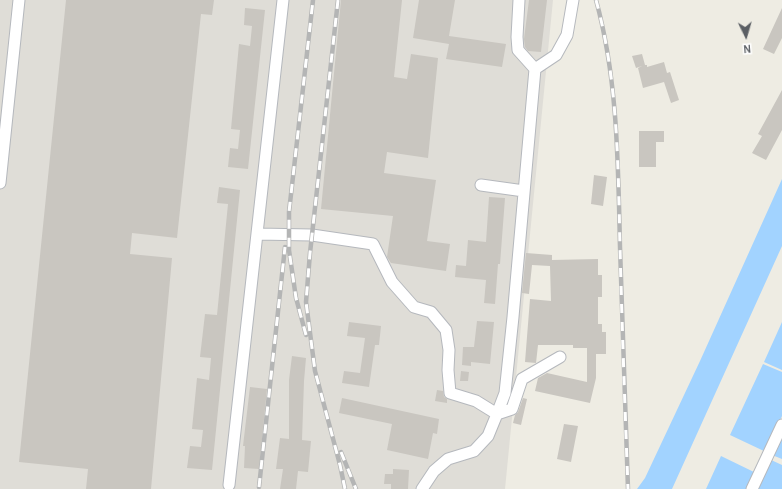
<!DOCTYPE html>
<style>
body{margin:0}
#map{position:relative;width:782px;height:489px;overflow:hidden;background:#eeece3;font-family:Karla,sans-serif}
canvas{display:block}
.north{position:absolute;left:726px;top:16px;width:40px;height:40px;-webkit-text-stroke:3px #fff;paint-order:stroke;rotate:175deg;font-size:11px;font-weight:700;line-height:16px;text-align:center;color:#5b5f64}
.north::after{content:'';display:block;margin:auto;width:14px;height:18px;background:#5b5f64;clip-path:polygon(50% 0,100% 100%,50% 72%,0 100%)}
</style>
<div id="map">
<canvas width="782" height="489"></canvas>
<div class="north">N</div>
</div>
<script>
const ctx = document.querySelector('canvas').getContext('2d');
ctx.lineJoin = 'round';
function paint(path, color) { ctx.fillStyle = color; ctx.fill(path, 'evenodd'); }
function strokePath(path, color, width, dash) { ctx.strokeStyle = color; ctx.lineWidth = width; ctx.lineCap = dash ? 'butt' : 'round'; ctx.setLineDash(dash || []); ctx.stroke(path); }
paint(new Path2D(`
 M0,0H553L505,489H0Z`), '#dfddd7');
paint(new Path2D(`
 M782,179V246L672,489H637L645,478L700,361Z
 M782,322V370L764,362Z
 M763,364L782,372V416L766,452L730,435Z
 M782,432V459L772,455Z
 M721,456L756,473L749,489H706Z
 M769,459L782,465V489H756Z`), '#a2d3ff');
paint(new Path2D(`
 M66,0H214L212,15L201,14L177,238L132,233L130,254L172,258L151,489H86L88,469L19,462Z
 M341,0H402L394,77L407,79L411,54L438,58L428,158L387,152L384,173L436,180L427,241L450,244L446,271L391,263L387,257L393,216L321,209Z
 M419,0H455L449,36L506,44L502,67L446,59L449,44L413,38Z
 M529,0H547L541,52L528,51L525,47L524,39Z
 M245,8L265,10L248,169L228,167L230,148L238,149L240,130L231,129L239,44L250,46L252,26L244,25Z
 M782,8V38L774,54L763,49Z
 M642,54L645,65H647V67L664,62L667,73L670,72L679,100L671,103L664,82L643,88L638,68L642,66L636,68L632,56Z
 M782,90V130L766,160L752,153L762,136L758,134Z
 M639,131H664V142H656V167H639Z
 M594,175L607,177L603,206L591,204Z
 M219,187L240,190L212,470L187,468L190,446L201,447L203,430L192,429L197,378L209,380L211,358L200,357L205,314L217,315L228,204L217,203Z
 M489,197L505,198L500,264H498L495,304L484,303L486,280L455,277L456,265L466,266L468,240L486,242Z
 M526,253L552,255V260L598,259V275H602V297H598V324H602V332H606V354H596V378L590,403L535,391L538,378L547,373L587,382V348H573V345H538L536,363L525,362L530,299L551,301L550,266L532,265L529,294L522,293Z
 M477,321L494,322L490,364L471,362V366L462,365L463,347H474Z
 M349,322L381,326L379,345H375L369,387L342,383L344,371L360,373L365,338L347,336Z
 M292,356L306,358L304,381L302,440L311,441L308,472L298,471L296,489H280L283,469H276L280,438L289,439V380Z
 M461,371L469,372L468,381H460Z
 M250,387L267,389L259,469L244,468L245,446H243Z
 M437,390L443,391L444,397L447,399V403L435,401Z
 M342,398L439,419L437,434L433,433L428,459L387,450L392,424L339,413Z
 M523,398L527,399L521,425L513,423L515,415L518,412Z
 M564,424L578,426L571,462L557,459Z
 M393,469L409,470L408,489H391V484H384L385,474H393Z`), '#c9c6c0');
const minor = new Path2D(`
 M519,0L517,37L518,50L535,69
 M0,183L19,0
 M481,185L524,191
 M257,234L312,235L373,244L392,282L414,307L431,312L446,330L449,350L448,370L450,393L476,401L497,414L505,393L513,317L535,69L556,55L567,35L573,0
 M229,485L283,0
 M422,489L434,471L448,459L474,451L488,436L497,414L512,409L522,379L560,357
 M752,489L782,425`);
strokePath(minor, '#b5b8bd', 13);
strokePath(minor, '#fff', 11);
const rail = new Path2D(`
 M338,0L310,253L306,302L315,371L340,465L345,489
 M596,0C618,80 618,164 620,247C622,327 625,408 628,489
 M306,335L296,298L289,250V212L313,0
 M341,452L356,489
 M259,487L285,247`);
strokePath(rail, '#b4b5b5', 4.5);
strokePath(rail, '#fff', 3, [9]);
</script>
